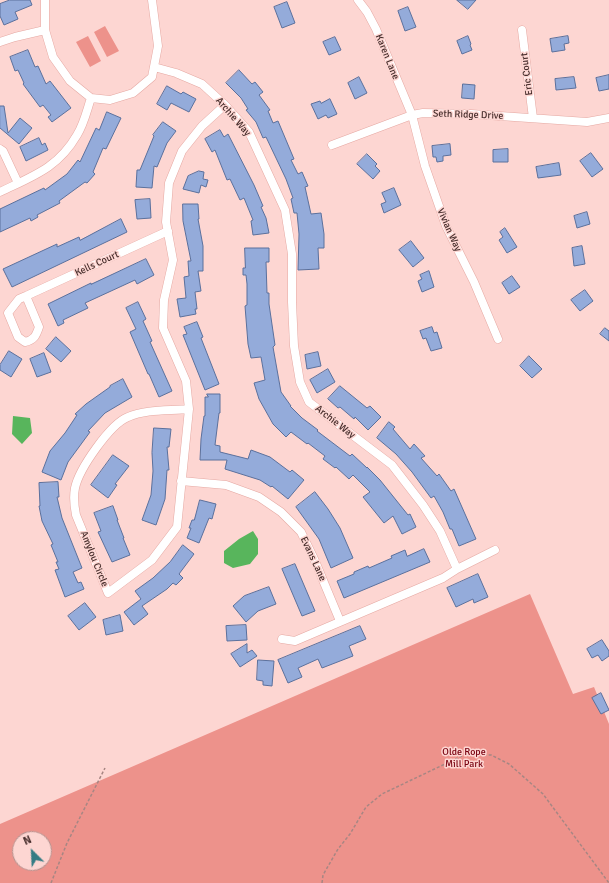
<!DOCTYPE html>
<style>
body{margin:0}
#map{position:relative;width:609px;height:883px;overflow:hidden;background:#fdd6d2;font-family:Signika,sans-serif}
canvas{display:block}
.north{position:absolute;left:12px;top:831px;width:40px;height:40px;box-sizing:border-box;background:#fdd6d2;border:1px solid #b4928f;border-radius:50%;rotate:336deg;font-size:11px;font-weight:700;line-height:16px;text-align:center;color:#462d2b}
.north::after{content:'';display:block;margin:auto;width:14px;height:18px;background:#347c84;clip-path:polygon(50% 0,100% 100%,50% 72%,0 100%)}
</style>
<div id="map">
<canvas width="609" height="883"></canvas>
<div class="north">N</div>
</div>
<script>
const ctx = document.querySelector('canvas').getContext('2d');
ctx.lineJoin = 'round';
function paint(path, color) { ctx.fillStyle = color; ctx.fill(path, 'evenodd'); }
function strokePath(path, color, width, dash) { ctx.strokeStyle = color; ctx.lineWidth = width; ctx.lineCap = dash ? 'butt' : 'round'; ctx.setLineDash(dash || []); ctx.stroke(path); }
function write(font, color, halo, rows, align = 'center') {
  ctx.font = font + ' Signika,sans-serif'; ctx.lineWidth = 3; ctx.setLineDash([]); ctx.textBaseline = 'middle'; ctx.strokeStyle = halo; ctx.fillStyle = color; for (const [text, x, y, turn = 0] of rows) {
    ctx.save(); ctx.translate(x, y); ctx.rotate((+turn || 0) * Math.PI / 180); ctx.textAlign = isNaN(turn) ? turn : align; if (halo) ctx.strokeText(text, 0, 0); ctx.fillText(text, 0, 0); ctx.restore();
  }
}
paint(new Path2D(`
 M105,26L119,51L107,57L94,32Z
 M88,36L101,61L90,67L76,42Z
 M530,594L573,694L594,687L609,724V883H0V824ZM20,839H44V863H20Z`), '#ed928b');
paint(new Path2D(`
 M13,416L30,418L32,433L22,444L12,434Z
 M253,531L258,539V554L250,564L233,568L224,563V551L239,539Z`), '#58b55c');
const building = new Path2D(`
 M10,0H30L32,5L15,12L18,19L4,25L0,16V4Z
 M457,0H476L468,9Z
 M287,2L295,23L282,28L274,7Z
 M408,7L416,27L405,31L398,11Z
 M468,36L471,44L470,45L472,50L462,54L457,41Z
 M568,36L569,43L564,44L565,50L552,52L550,39Z
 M335,37L341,50L329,55L323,42Z
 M28,50L35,67L38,66L46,84L50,81L71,108L52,122L48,117L51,115L43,105L40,107L23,84L24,83L18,70L15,71L10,57Z
 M239,70L252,84L255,82L263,92L259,95L270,110L268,111L273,123L278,121L294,159L291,160L298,174L302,172L308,186L305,187L311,214L321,213L324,234V248H318L319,269L298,270L299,234L297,213H294L291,199L293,198L286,179L266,137L263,138L256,122L246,110L248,109L241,98L226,83Z
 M609,75V89L599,91L596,78Z
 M359,77L367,93L355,99L348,83Z
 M574,77L576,88L556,90L555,79Z
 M463,84L475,85L474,99L462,98Z
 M167,86L181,94L183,92L196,99L189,112L171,103L167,110L157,104Z
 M330,99L337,114L328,118L326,115L318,119L311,104L320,101L321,103Z
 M0,106H4L8,133L20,118L32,128L19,144L0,128Z
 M107,112L121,118L106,149L103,148L93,172L95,174L87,183L85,182L59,201L60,203L37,215L38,217L31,221L30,218L0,232V209L44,188L45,190L67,174L78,160L80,162L96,128L99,130Z
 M163,122L176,131L167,143L157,167L154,166L152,188L136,187L137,170H140L154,136L153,135Z
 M220,130L224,137L228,134L254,185L263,206L261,207L266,218L269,233L253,235L251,221L253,220L244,198L240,200L230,179L227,180L215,150L212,152L205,139Z
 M39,138L42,145L45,143L48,150L26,161L20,147Z
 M450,144L451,155L443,156V161L437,162L436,157H433L432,146Z
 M508,149V162H493V150Z
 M591,153L603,169L592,177L580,161Z
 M367,154L377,164L375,166L380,171L373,179L357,164Z
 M559,163L561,175L538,178L536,167Z
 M199,171L204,172L203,179L208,180L206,187L201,185L199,193L183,189L188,176Z
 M394,188L401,205L384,213L381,204L386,202L382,193Z
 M150,199L151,218L137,219L135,200Z
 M183,204H198L199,219H198L203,246V271H198L201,291L195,292L197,309H195L196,314L180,317L177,299L186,298L184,277L189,276L188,261H191L183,221Z
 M587,212L590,224L577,228L574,216Z
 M121,219L127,232L12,287L3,269L57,244V247L79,237L80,240Z
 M505,228L517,247L507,253L499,240L503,237L500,232Z
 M411,241L424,258L413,267L399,250Z
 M582,246L585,264L574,266L572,248Z
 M245,248H269V262H266L267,293H269V304L275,345L273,347L281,392L291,406H290L302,418L318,430L317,431L350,456L352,454L367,468V467L380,480L408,515L410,514L416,527L402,534L393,516L384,523L363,497L370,492L353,475L349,479L336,467L335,468L323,459L325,456L308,443L307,444L291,432L286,437L273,424L259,399L254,383L265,380L261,357L251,358L248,344L245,306L247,305V284L246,275H243V268H245Z
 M146,259L154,275L137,284L135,280L85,303L88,308L63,320L64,323L58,326L48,304L91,283V284Z
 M429,271L434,287L422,292L418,281L422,279L420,275Z
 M512,276L520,287L509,294L502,283Z
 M585,290L593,301L580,311L571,300Z
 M138,302L146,319L143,321L152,341L150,342L172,391L159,397L149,374H148L130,332L136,329L126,308Z
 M197,322L203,337L201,338L219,384L205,390L183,335L187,334L184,327Z
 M432,327L434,333L437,332L442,348L431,351L426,338L423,339L420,331Z
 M605,328L609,331V341L600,334Z
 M56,337L71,351L61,362L46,349Z
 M9,351L22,359L11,377L0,370V365Z
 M318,352L321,366L307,369L305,355Z
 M44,353L51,372L37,377L30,359Z
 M529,356L542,369L532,378L520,366Z
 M328,369L335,382L317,393L310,380Z
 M123,379L132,397L105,413L88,431L90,432L68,462L61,480L42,472L50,451L65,433L77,415L75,414L86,404L110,387V386Z
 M340,386L367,408L370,406L381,417L368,430L355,417L354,419L340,407L338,408L328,399Z
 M207,394H220V413H219L215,445L220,446V452L248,459L251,450L270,457L290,472L292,470L304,480L288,499L272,486L271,487L260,480L225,469L227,460H200L201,439L204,416H205V397H208Z
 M389,422L395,427L393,429L410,449L414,444L425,456L421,458L437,476L439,474L451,491L454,489L476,539L459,546L452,529H450L443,512L434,496L431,498L412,472L396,454L377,438Z
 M154,428L171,429L169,447H167L169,470H167L165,499L156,525L142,520L151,495L153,471L152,453Z
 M113,455L129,466L115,484L117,485L108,498L91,485Z
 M58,482L59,497H57L62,518L82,568L73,572L78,583L81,582L84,589L65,597L55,570L59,569L56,562H58L51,545L53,544L42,521L39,506H40L39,483Z
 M315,492L328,509L340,528L353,558L331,568L319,539L296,507Z
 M200,500L216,504L212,519L209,518L199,543L187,538L191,528H189L192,520H194Z
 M113,506L118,520H117L124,538H123L130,555L112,562L98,532L101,531L94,513Z
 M183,545L194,554L179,574L183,578L176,585L173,583L167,589L142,606L148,614L134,625L124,612L141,599L135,591L153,578L170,562Z
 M424,549L430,562L344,598L337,581L354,574V572L368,566L369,568L392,558L391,556L405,550L407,556Z
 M295,564L315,611L302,616L282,569Z
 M478,574L488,597L474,603L473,599L456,607L447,588Z
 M269,587L276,604L258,611L246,622L233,606L244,596Z
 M85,603L96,617L79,630L68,616Z
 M120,615L123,631L106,635L103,620Z
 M246,625L247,640L227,641L226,626Z
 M360,626L366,639L349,646L353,656L322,668L318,659L298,668L302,677L288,683L278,660Z
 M602,640L609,651V656L602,661L598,655L592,658L587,649Z
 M247,644V653L252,650L257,656L240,667L231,654Z
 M258,660L274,661L272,686L263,685V681L257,680Z
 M601,693L609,710L601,714L592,698Z`);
paint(building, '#94abda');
strokePath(building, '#5b709c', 1);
const street = new Path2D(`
 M45,0V30L53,57L70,81L91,98
 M358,0L367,12L376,29L412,115L425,166L446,226L474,282L498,339
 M522,30L533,118
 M0,42L15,37L45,30
 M154,67L176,73L202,84L225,105L249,132L285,210L292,254V302L294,346L300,382L309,402L392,465L423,505L440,531L457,569L443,578L295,641L282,639
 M91,98L110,100L133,93L152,77L158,46L152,0
 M332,145L412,115L423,113L471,114L587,122L609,118
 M0,149L3,151L18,183
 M0,192C33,176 58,168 77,135C84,124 87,110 91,98
 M26,296L39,327C36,336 34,340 25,342L18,337L8,313L19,299L26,296L168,231
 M189,409C169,411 146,409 128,417C110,424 79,469 75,488C73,498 74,505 76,515L108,593L152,560L177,527L189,409L186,381L163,328L164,300L173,260L166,222L169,183L182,151L202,126L225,105
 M181,481L226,485L259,497L281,512L301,532L315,561L340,621
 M457,569L495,550`);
strokePath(street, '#e5a8a2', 9);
strokePath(new Path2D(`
 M51,883L67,843L105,768
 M322,883L323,875L338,849L350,834L366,807L382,794L466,754L491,755L509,764L543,794L609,883`), '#a78683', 1.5, [3, 2]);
strokePath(street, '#fff', 8);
write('10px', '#462d2b', '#fdd6d2', [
 ["Karen Lane",387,57,68],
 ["Eric Court",527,74,-97],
 ["Seth Ridge Drive",468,115,2],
 ["Archie Way",233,117,49],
 ["Vivian Way",449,230,66],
 ["Kells Court",97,264,-25],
 ["Archie Way",335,422,38],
 ["Amylou Circle",94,559,68],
 ["Evans Lane",313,559,65]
]);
write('10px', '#78000f', '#fdd6d2', [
 ["Olde Rope",464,752],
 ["Mill Park",464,764]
]);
</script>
